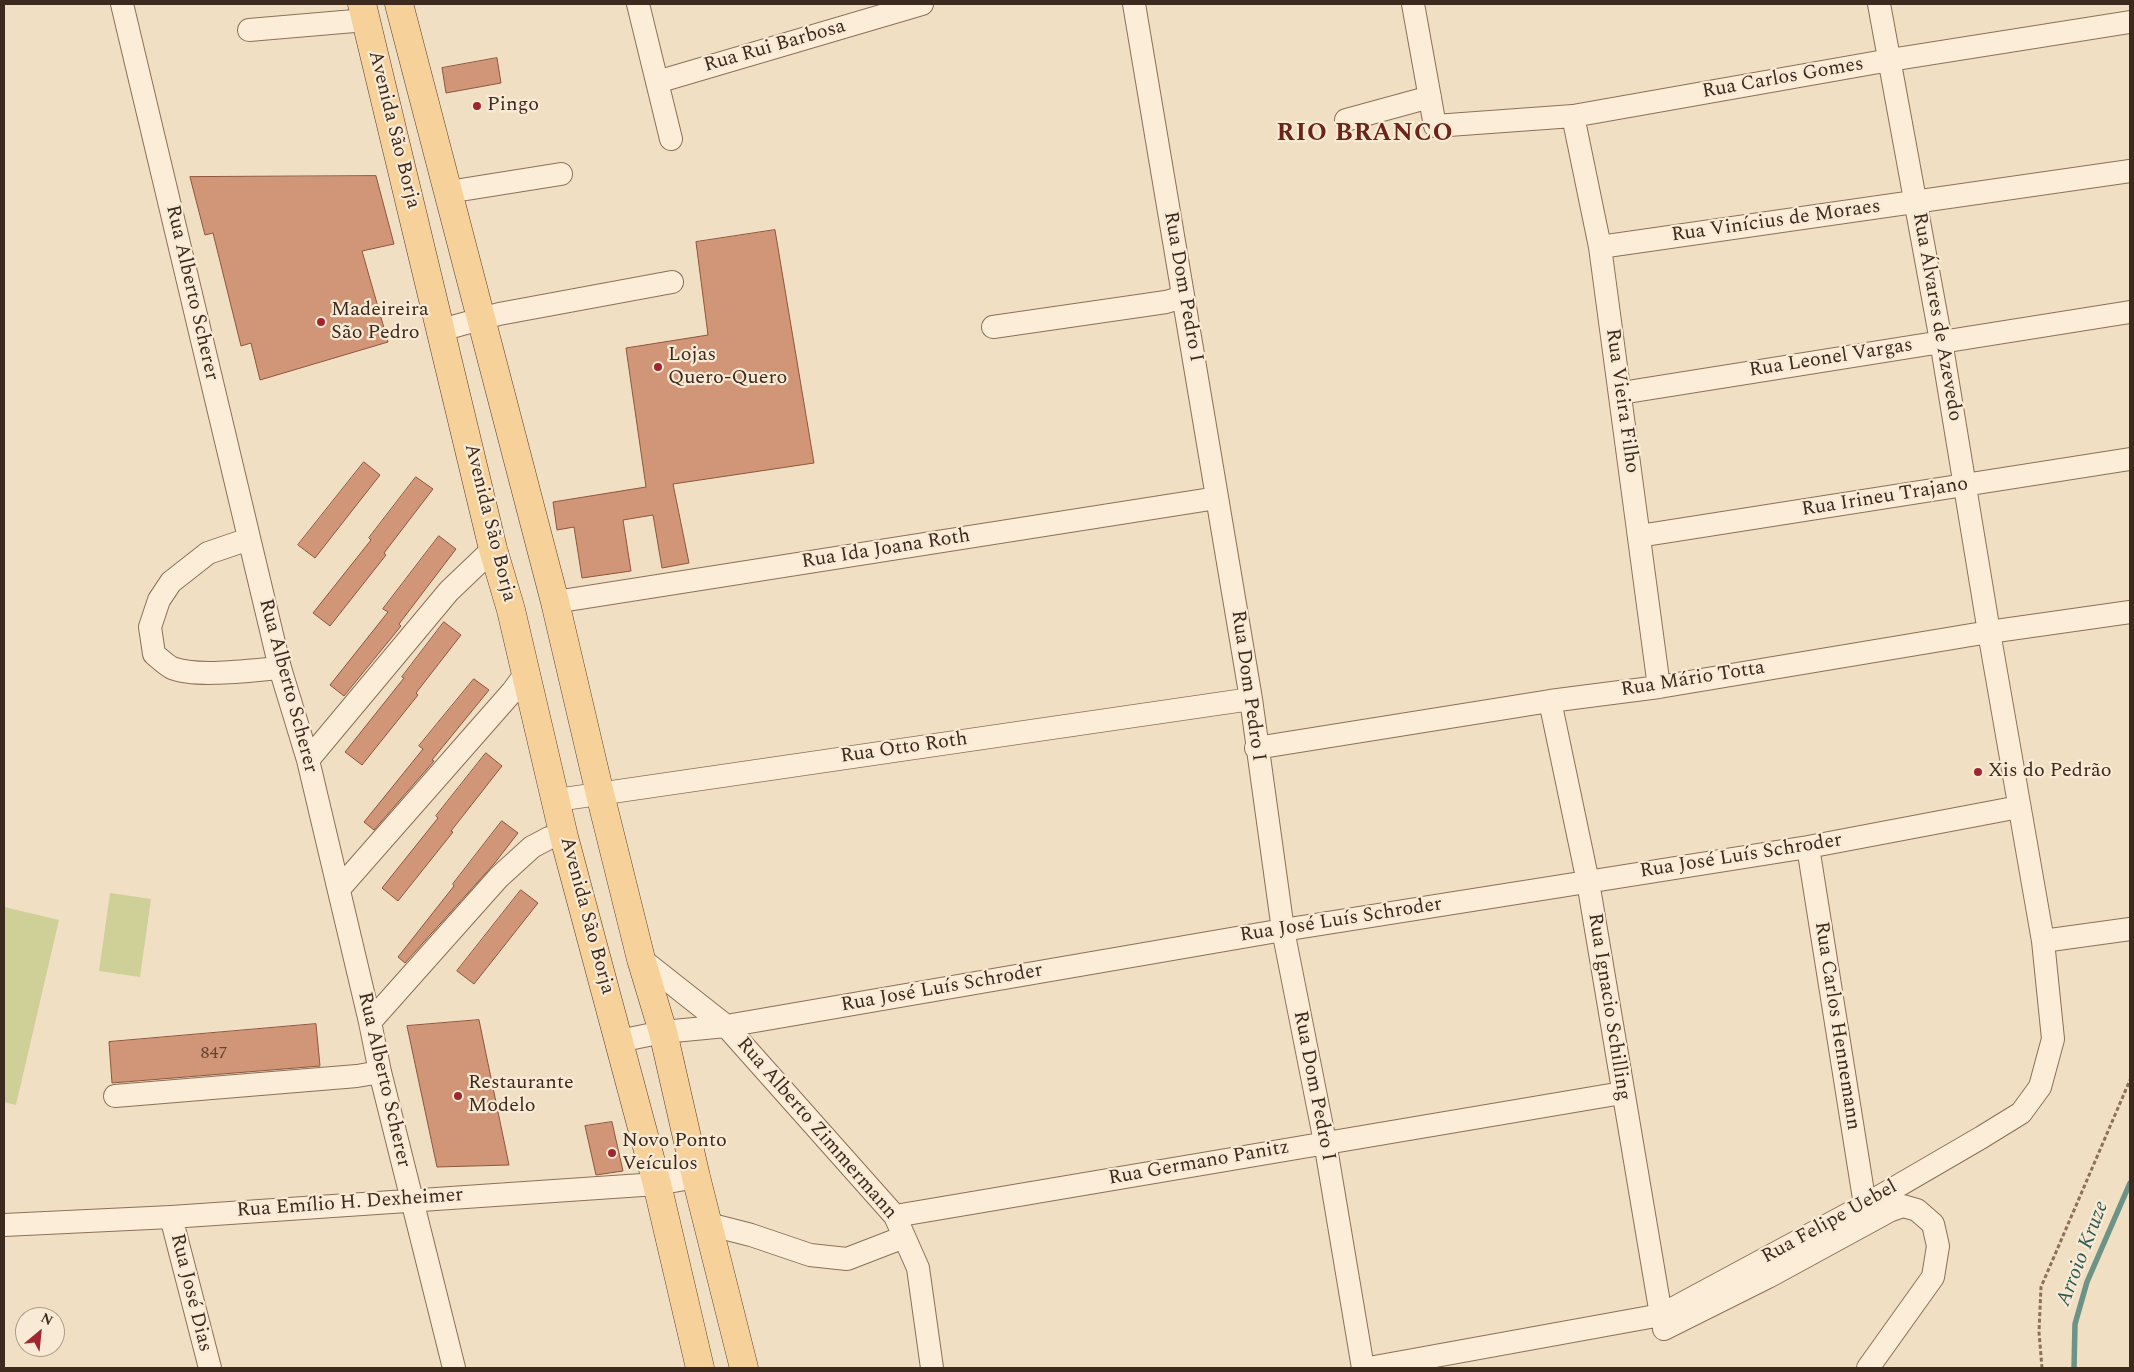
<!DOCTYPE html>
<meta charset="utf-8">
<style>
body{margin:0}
#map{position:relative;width:2134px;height:1372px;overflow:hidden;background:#f1dfc4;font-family:Spectral,serif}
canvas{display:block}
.frame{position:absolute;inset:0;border:5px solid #3c2a1e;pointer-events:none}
.north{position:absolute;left:15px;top:1307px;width:50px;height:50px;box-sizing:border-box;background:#f8ead4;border:1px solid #ad9d8b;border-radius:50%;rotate:28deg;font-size:14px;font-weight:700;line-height:20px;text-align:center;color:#3c2a1e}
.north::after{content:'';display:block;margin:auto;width:18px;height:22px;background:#9f2531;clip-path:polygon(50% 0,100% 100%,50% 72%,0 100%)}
</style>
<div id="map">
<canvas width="2134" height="1372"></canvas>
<div class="frame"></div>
<div class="north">N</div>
</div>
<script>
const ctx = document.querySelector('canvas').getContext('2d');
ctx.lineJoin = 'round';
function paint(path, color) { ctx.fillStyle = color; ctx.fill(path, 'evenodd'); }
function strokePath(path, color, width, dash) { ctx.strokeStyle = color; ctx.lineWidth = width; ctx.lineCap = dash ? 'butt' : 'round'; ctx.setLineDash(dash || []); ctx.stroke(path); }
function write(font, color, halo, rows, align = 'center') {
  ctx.font = font + ' Spectral,serif'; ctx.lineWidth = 4.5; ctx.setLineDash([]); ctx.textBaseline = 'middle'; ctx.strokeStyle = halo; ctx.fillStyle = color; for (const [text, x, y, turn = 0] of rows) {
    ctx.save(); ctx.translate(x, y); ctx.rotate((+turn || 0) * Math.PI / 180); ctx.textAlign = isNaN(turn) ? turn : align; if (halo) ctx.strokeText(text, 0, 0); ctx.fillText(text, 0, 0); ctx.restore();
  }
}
paint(new Path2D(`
 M110,893L151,899L140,977L99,971Z
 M4,907L59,920L16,1105L4,1102Z`), '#ced097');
strokePath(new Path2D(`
 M2074,1368L2075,1324L2087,1282L2130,1183`), '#6c9386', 5.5);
const building = new Path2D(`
 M497,58L501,83L446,93L442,68Z
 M376,176L394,244L362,251L388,342L260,380L251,343L241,346L213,233L205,235L190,177Z
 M775,230L814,463L673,484L689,563L662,568L653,515L623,520L631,571L582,578L574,527L557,530L553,502L646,487L626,348L708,335L696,242Z
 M364,462L380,475L315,558L298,545Z
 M416,477L433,489L384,553L386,555L330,626L313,613L371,540L369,538Z
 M439,536L456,549L399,624L401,626L344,696L330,685L388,612L383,609Z
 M444,622L461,635L416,693L418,695L362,765L345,752L404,678L402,677Z
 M474,679L489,690L432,760L434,761L374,830L364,822L423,749L419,746Z
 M486,753L502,766L451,831L453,832L398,901L382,888L438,818L436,816Z
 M502,821L518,833L494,864L405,963L398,957L454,886L453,884Z
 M521,890L538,903L474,984L457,971Z
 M479,1020L509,1165L437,1167L407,1026Z
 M316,1024L320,1066L112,1083L109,1042Z
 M612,1122L623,1171L596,1175L585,1126Z`);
paint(building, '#d19577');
strokePath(building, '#8d563d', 1);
const minor = new Path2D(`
 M122,4L280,668L308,760L370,1022L380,1072L454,1368
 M638,4L671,139
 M1134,4L1251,699L1283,930L1325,1142L1363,1368
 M1413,4L1435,126L1573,116L1890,60L2130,22
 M249,30L366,20
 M657,82L922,4
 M1573,116L1600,247L1659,687
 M1346,120L1430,97
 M448,192L561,174
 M1600,247L2130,171
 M993,327L1166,302L1183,297
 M441,330L499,314L672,282
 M1621,393L2130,312
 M1639,536L2130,459
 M249,539L208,553L171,582L159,600L150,627L154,654C159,658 166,665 172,668C197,678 253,670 280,668
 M555,602L1217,498
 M1550,701L1588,882L1661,1315
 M1256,748L1550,701L1659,687L1989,632L2130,612
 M308,760L449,591L493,549
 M557,800L1251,699
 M1808,847L1865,1205
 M339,889L512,692L526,673
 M2043,941L2130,929
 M641,959L726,1026L895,1216L918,1268L932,1368
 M370,1022L499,877L532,847L549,838L564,837
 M619,1041L663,1032L726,1026L1283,930L1808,847L2019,807
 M115,1096L357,1076L380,1072
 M895,1216L1622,1093
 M171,1217L210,1368
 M708,1224L751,1235L810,1255L847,1259L904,1237
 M4,1225L171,1217L657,1184L696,1177
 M1664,1329L1768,1277L1889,1211L1903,1206L1917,1210L1933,1224L1938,1246L1933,1277L1868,1368
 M1369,1368L1661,1315L1865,1205L1982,1137L2021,1113L2040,1087L2053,1039L2043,941L1989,632L1941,341L1879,4`);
const major = new Path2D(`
 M362,4L493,549L511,610L564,837L657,1184L700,1368
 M399,4L555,602L600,794L641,959L663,1032L696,1177L744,1368`);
strokePath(minor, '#8c7059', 24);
strokePath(major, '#5a3e2d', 29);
strokePath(new Path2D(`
 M2042,1368L2039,1332L2041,1287L2130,1080`), '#8c7059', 3, [4, 2.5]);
strokePath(minor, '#fbedd8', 22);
strokePath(major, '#f6d19a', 28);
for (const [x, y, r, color] of [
 [477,106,5,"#9f2531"],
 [321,322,5,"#9f2531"],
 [658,367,5,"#9f2531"],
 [1978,772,5,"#9f2531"],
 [458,1096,5,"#9f2531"],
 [612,1153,5,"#9f2531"]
]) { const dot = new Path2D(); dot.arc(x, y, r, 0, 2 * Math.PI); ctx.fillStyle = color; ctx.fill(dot); strokePath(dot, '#f8ead4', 2); }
write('18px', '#614534', null, [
 ["847",214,1054]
]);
write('20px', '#3c2a1e', '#f8ead4', [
 ["Rua Rui Barbosa",775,47,-16],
 ["Rua Carlos Gomes",1783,79,-10],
 ["Avenida São Borja",393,130,76],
 ["Rua Vinícius de Moraes",1776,222,-8],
 ["Rua Dom Pedro I",1182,287,80],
 ["Rua Alberto Scherer",191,293,77],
 ["Rua Álvares de Azevedo",1936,317,80],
 ["Rua Leonel Vargas",1831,359,-9],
 ["Rua Vieira Filho",1621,401,82],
 ["Rua Irineu Trajano",1885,498,-9],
 ["Avenida São Borja",489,523,76],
 ["Rua Ida Joana Roth",886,550,-9],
 ["Rua Mário Totta",1693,680,-9],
 ["Rua Alberto Scherer",287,686,75],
 ["Rua Dom Pedro I",1247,686,82],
 ["Rua Otto Roth",904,749,-8],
 ["Rua José Luís Schroder",1741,857,-9],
 ["Avenida São Borja",586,916,75],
 ["Rua José Luís Schroder",1341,921,-9],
 ["Rua José Luís Schroder",942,989,-10],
 ["Rua Ignacio Schilling",1608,1007,81],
 ["Rua Carlos Hennemann",1836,1026,81],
 ["Rua Alberto Scherer",383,1080,77],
 ["Rua Dom Pedro I",1313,1086,79],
 ["Rua Alberto Zimmermann",816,1129,49],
 ["Rua Germano Panitz",1199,1164,-10],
 ["Rua Emílio H. Dexheimer",350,1204,-4],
 ["Rua Felipe Uebel",1830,1223,-29],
 ["Rua José Dias",190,1293,76]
]);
write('20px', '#3c2a1e', '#f8ead4', [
 ["Pingo",487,106],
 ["Madeireira",331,311],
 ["São Pedro",331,334],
 ["Lojas",668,356],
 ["Quero-Quero",668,379],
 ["Xis do Pedrão",1988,772],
 ["Restaurante",468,1084],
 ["Modelo",468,1107],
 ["Novo Ponto",622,1142],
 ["Veículos",622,1165]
], 'left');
write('italic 21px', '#2c5c55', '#f8ead4', [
 ["Arroio Kruze",2084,1254,-69]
]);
ctx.letterSpacing = '1px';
write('bold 25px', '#6b241b', '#f8ead4', [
 ["RIO BRANCO",1365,135]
]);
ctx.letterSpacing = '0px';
</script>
